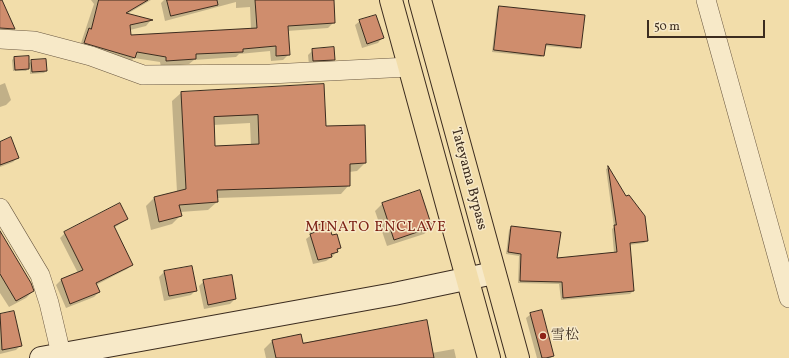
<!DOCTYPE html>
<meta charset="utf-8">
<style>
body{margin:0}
#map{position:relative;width:789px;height:358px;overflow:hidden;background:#f2ddaa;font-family:Vollkorn,serif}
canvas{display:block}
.scale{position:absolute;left:647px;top:20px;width:118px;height:18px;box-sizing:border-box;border:2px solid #3c2c1f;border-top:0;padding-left:5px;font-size:12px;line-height:14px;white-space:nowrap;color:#3c2c1f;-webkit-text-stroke:3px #f7e9c8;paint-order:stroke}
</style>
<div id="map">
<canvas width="789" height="358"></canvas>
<div class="scale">50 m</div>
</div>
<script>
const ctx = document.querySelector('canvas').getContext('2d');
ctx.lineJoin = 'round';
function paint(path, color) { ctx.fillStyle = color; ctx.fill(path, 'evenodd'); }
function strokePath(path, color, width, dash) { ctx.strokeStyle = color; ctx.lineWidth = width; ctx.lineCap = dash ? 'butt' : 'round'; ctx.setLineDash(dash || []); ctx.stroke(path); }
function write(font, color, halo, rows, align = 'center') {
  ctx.font = font + ' Vollkorn,"Noto Serif JP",serif'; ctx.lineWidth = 3; ctx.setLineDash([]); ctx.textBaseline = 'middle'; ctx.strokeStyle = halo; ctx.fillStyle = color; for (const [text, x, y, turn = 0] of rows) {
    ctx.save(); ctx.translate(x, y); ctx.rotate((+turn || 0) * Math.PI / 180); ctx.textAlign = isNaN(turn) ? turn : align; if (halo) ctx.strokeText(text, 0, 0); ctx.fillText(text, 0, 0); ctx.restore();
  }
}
paint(new Path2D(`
 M91,0H151L127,14L151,20L146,26L130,30V36L251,29L250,7L236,8V2L165,21L161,3L164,0H333L334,22L328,28L287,31L289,54L283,60L271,61L270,51L239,54L236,57L194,60L189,64L161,67L160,62L134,58L128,64L79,49L94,4Z
 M0,5L14,29L9,33H0Z
 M499,7L580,47L578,49L545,46L544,55L541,57L492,52L497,9Z
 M360,21L382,38L378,43L362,48L355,25Z
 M313,50L334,59L329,64L309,65L308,55Z
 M14,58L28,64L32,61L45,60L46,71L44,73L30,74V67L26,71H13L12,60Z
 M5,83L11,100L6,105L0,107V85Z
 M323,85L325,127L365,163L357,171L349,172V185L341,194L217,198V202L208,210L180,212L181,215L172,224L151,230L146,206L154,198L177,192L172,101L181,93ZM250,123L251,146L214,147L213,125Z
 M0,143L18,157L13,162L0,167Z
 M608,168L625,197L647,241L644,243L629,245L633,291L630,294L561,300L559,284L518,283L519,256L506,254L509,230L511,227L556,259L614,253L612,229L614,227L606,169Z
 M419,192L431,227L424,234L387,246L375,211L382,204Z
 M127,219L114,228L132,264L127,269L96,285L99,292L94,297L66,308L56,285L61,280L78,273L60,238L65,233Z
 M314,227L331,236L340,248L332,257L326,261L313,264L306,239L310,236L309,232Z
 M0,233L33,291L26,298L9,307L0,293Z
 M191,267L195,291L191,295L164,301L159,277L164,272Z
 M204,281L235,299L230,304L204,309L199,286Z
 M13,312L20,346L16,350L0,354V315Z
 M531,314L553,355L551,358H537L526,318Z
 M273,340L432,353L454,349L456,358H266L264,349Z`), '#0003');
const building = new Path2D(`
 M0,0H2L15,29L0,28Z
 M99,0H148L126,13L153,20L130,25L131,35L257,28L255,0H334L335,23L288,26L290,55L276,56V46L243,49V52L196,54V59L166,61V57L137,52L135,58L84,43L89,28L91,29Z
 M167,0H217L218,5L171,16Z
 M499,6L585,15L581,48L546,44L544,56L494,50Z
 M376,15L384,38L367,44L359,20Z
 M334,47L335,60L313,61L312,49Z
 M29,56V69L15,70L14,57Z
 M46,59L47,71L32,72L31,60Z
 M324,84L326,126L365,125L366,163L350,164V186L217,190L218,202L179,205L182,216L159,222L154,197L186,189L181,92ZM258,115L259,144L215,146L214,117Z
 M11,137L19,158L0,165V142Z
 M608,166L626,196L629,195L645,216L648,241L630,243L634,291L563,298L562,282L520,281L521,254L508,252L511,226L561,232L557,258L617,252L614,225H616Z
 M420,190L432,227L394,240L382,203Z
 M120,203L128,219L114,226L133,265L96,283L100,292L70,304L61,279L83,270L64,232Z
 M328,222L332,235L337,234L341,248L337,249L338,252L331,254L332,257L318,260L310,234L315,232L313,227Z
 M0,231L31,283L34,291L16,301L0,274Z
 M192,266L197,291L169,296L164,271Z
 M232,275L236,299L208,305L203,280Z
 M542,310L554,356L546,358H542L530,313Z
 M14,311L22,346L2,350L0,314Z
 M427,320L434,358H276L272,340L301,334L303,343Z`);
paint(building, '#cf8d6d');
strokePath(building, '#3c2c1f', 1);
const street = new Path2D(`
 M706,0L789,298
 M0,39L34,41L91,56L143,75L270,74L409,67
 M0,208L40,275L49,303L62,358`);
const secondary = new Path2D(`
 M41,358L394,294L494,273`);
const highway = new Path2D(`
 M391,0L489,358
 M420,0L518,358`);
strokePath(street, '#6a5842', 20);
strokePath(secondary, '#3c2c1f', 24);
strokePath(highway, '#3c2c1f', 24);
strokePath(street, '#f7e9c8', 19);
strokePath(secondary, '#f7e9c8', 22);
strokePath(highway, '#f2ddaa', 22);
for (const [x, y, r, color] of [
 [543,336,4,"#8f2418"]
]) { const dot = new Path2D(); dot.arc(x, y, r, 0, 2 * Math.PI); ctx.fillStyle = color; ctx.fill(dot); strokePath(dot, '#f7e9c8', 1.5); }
write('14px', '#3c2c1f', '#f7e9c8', [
 ["Tateyama Bypass",468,179,75]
]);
write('14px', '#3c2c1f', '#f7e9c8', [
 ["雪松",551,336]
], 'left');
ctx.letterSpacing = '1px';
write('15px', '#7a1f14', '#f7e9c8', [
 ["MINATO ENCLAVE",376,228]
]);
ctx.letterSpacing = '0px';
</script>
